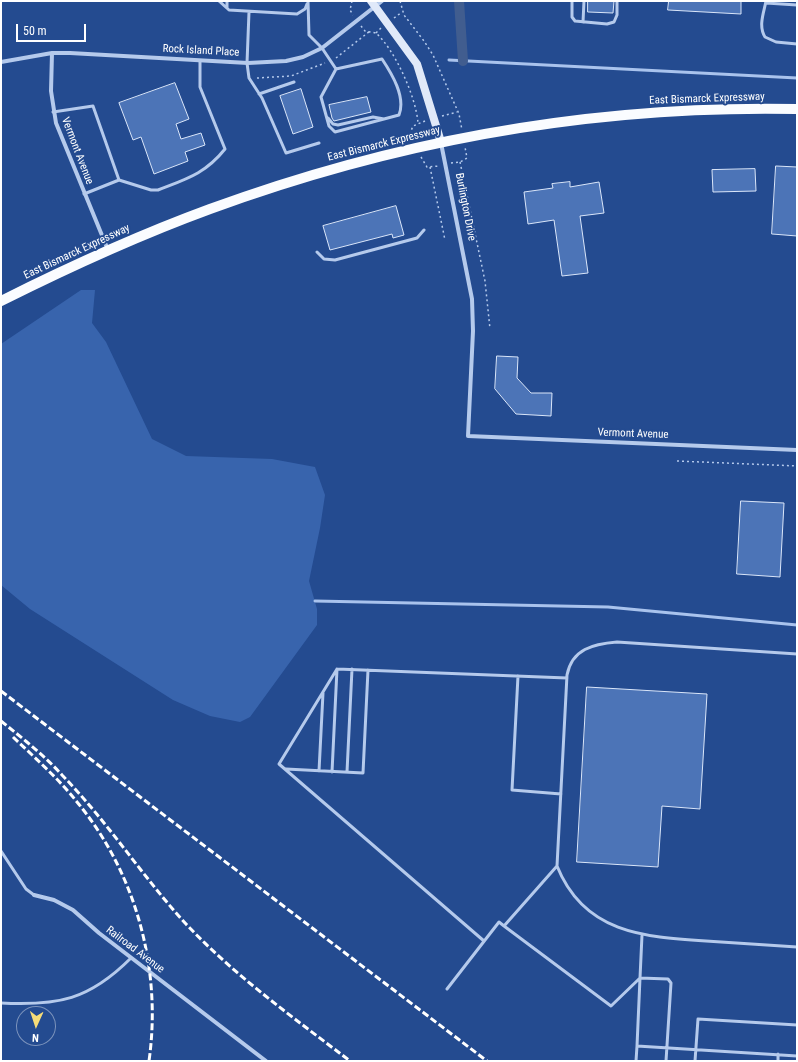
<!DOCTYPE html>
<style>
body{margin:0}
#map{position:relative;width:798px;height:1062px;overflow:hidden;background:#244b90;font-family:"Roboto Condensed",sans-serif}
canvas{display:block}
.frame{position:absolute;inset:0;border:2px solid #fff;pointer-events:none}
.north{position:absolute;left:16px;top:1006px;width:40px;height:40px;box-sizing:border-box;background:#244b90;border:1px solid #7c93bc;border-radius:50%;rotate:183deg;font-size:11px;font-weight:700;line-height:16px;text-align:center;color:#fff}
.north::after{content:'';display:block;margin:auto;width:14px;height:18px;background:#f6dc78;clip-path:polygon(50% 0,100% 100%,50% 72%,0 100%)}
.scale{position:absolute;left:16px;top:24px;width:70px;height:18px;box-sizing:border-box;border:2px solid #fff;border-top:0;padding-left:5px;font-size:12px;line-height:14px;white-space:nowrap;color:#fff;-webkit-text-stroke:3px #244b90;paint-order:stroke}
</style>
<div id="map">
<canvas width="798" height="1062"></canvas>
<div class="frame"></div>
<div class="north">N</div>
<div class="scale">50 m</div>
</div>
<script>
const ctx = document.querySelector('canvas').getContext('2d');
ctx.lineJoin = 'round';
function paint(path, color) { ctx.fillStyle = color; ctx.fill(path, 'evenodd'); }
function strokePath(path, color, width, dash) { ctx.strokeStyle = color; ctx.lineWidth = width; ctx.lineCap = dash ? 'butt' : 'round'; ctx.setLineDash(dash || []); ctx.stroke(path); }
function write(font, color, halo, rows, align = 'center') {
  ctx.font = font + ' "Roboto Condensed",sans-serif'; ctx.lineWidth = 4; ctx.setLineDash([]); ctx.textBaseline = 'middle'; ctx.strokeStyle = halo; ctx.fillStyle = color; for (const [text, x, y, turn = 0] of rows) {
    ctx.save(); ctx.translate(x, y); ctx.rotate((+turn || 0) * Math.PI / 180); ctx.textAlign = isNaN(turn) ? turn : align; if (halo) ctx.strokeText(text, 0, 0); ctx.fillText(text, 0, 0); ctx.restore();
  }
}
paint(new Path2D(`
 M81,290H95L92,323L106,342L152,439L186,456L272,459L315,467L325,495L320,528L309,581L317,609V625L250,717L240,722L210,716L173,700L30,609L1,585V344Z`), '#3864ad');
strokePath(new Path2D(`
 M449,60L797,78
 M315,601L608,607L797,625`), '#a9c3ed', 3);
strokePath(new Path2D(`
 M459,1L463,61`), '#415d8f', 10);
const building = new Path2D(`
 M588,1H614L613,13L588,12Z
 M669,1H741V14L668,10Z
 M175,83L189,119L176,124L181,139L201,133L205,145L185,152L188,161L154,174L141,137L133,140L119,103Z
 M301,89L313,127L293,134L280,96Z
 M367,97L371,112L334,121L332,118L329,105Z
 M776,166L797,167V236L772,234Z
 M755,169L756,191L713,192L712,170Z
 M570,182V187L599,182L604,213L580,216L588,273L562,276L554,220L528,224L524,192L553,188L552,184Z
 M396,206L404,235L393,238L392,234L330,250L323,226Z
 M497,356L518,357L517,378L531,393H552L551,416L516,414L495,389Z
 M741,501L784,503L780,577L737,574Z
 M587,687L707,694L700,809L662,806L658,867L577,862Z`);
paint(building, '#4c74b7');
strokePath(building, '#dae6f9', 1);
strokePath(new Path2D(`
 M352,1L350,10L353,15
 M400,1L404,15L424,41L433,55L459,114L462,130
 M394,18L402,12
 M361,26L365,31L376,33C395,50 416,97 418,123
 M376,33L381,28
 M336,58L370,31
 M257,78L291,76L325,63
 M442,116L457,112
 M414,139L411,131L413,126L425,121
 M421,157L427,167L439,166
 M460,162L485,281L490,329
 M451,163L460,162L467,158L465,147
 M430,167L445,240
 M677,461L797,466`), '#b5caec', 1.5, [2, 3]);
strokePath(new Path2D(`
 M219,1L229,10L297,14L305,9L307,4
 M308,1L309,35L322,48L336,69L321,97L329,126L335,132L399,115C406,97 392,74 382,59L336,69
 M572,1V17L575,21L607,24L614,22L617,15V1
 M766,1C764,12 758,26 765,37L776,42L797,44
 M766,3L797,5
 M227,8V1
 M249,12L247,63L249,78L262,98L286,153L319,143
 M583,22L584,1
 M259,94L294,82
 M53,112L93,106L119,180L151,190H158C186,179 205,174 225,149L200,87V61
 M328,118L333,124L338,125L373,117L384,119
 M84,194L119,180
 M317,252L324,259L335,260L417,238L424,230
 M797,654L617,642C593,644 572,649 567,675L557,866C584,933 643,937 706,941C736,943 767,945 797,947
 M518,676L512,790L561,794
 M286,769L363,773L368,670
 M319,771L323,693
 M332,772L337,669
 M347,772L352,669
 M1,851L26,889L34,895
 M557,866L504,926L611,1006L640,978L642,935
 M484,941L279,764L337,669L567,678
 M447,989L499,922L504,926
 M1,1003C58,1006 89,1000 131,958
 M637,1046L640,978L668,979L671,983L666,1061
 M636,1061L637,1046L797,1056
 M695,1061L698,1019L797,1025
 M778,1061V1054`), '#b5caec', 3);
strokePath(new Path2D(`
 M52,53L51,91L56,123L108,250
 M1,62L52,53H70L248,63L286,61L303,57L322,48L382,1
 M441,143L472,299L473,331L468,436L797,450
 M34,895L54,900L73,910L99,933L266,1061`), '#b5caec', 4);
strokePath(new Path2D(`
 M371,1L417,64L441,142`), '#e0e9f9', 8);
strokePath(new Path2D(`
 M1,301C69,267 139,235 210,209C398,140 597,105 797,109`), '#fafcff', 10);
strokePath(new Path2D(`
 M1,691L487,1061
 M1,721C22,738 44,755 62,775C107,821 142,876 186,924C235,976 294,1018 350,1061
 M13,737C35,758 58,778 77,802C136,873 162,969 149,1061`), '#fff', 3, [7, 3]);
write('11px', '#fff', '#244b90', [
 ["Rock Island Place",201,51,3],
 ["East Bismarck Expressway",707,99,-2],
 ["East Bismarck Expressway",384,144,-14],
 ["Vermont Avenue",77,151,69],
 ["Burlington Drive",465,207,79],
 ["East Bismarck Expressway",77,252,-25],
 ["Vermont Avenue",633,434,2],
 ["Railroad Avenue",135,950,37]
]);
</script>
